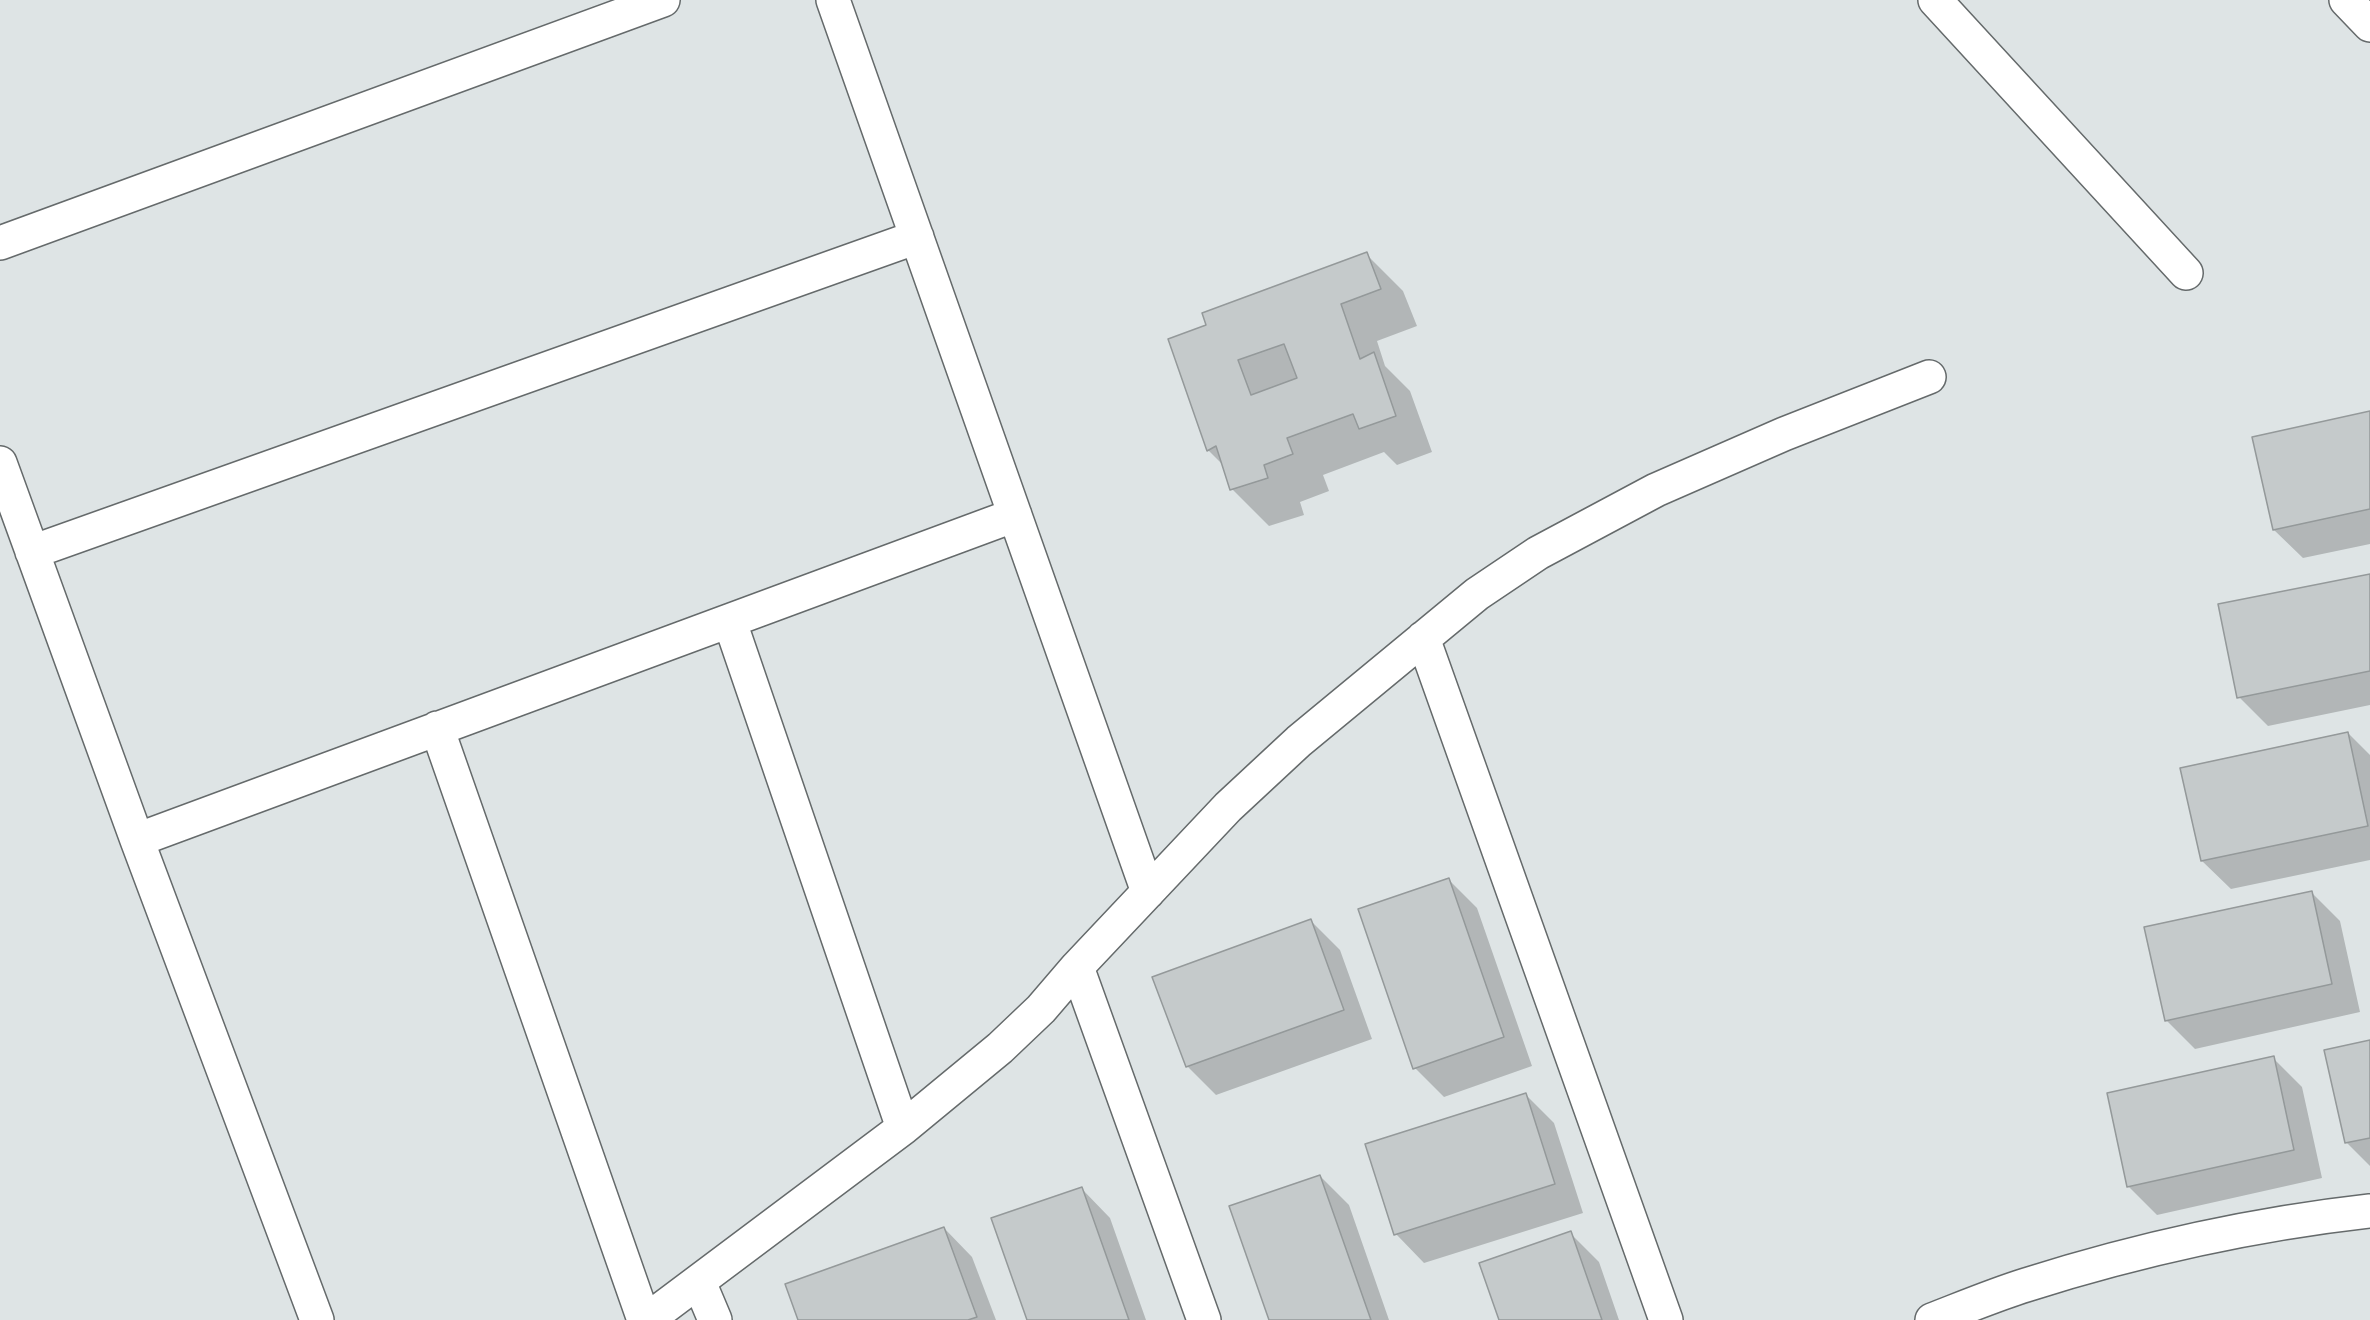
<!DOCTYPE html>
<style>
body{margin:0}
canvas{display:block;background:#dee4e5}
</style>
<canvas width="2370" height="1320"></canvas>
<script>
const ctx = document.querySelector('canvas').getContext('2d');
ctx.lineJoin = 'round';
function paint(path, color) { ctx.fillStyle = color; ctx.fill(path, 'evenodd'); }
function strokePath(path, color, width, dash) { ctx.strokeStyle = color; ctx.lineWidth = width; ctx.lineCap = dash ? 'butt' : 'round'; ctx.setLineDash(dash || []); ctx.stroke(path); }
paint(new Path2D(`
 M1366,254L1403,291L1417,326L1377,341L1385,366L1410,391L1432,452L1397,465L1384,452L1323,475L1329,491L1300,502L1304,515L1269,526L1232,489L1224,466L1208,450V325Z
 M2370,413V544L2303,558L2274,530Z
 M2370,575V705L2268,726L2239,697Z
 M2348,733L2370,755V860L2231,889L2202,861Z
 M1448,879L1477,908L1532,1066L1444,1097L1415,1068Z
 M2311,892L2340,921L2360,1012L2195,1049L2166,1020Z
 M1311,921L1340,950L1372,1039L1216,1095L1187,1066Z
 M2370,1041V1166L2346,1142Z
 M2273,1058L2302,1087L2322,1178L2157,1215L2128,1186Z
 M1525,1094L1554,1123L1583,1213L1424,1263L1396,1234Z
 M1320,1176L1349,1205L1389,1320H1270Z
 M1082,1189L1110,1218L1146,1320H1028Z
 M944,1228L972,1257L996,1320H800Z
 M1570,1233L1599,1262L1619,1320H1501Z`), '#0003');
const building = new Path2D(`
 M1367,252L1381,289L1341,304L1360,359L1374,352L1396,416L1359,429L1353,414L1287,438L1293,454L1264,465L1268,478L1230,490L1216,446L1207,451L1168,339L1206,325L1202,313ZM1284,344L1297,378L1251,395L1238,360Z
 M2370,411V509L2273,530L2252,437Z
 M2370,574V671L2237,698L2218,604Z
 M2348,732L2368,826L2201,861L2180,768Z
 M1449,878L1504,1037L1413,1069L1358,909Z
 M2312,891L2332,984L2165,1021L2144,927Z
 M1311,919L1344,1010L1186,1067L1152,977Z
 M2370,1040V1138L2345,1143L2324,1050Z
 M2274,1056L2294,1150L2127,1187L2107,1093Z
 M1526,1093L1555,1184L1394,1235L1365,1144Z
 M1320,1175L1371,1320H1269L1229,1206Z
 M1082,1187L1129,1320H1027L991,1218Z
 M944,1227L977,1317L968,1320H798L785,1284Z
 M1571,1231L1602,1320H1499L1479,1263Z`);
paint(building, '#c5cacb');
strokePath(building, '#94999a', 1.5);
const street = new Path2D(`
 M833,0L1148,892
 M1935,0L2186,273
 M2346,0L2370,25
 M0,243L663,0
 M0,463L137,840L317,1320
 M32,552L917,237
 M730,622L903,1128
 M1423,638L1666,1320
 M437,728L644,1320
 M137,840L1015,515
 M1077,967L1204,1320
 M699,1282L715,1320
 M647,1320L903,1128L1000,1048L1041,1009L1077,967L1228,807L1299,741L1477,594L1538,553L1656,490L1784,434L1929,377
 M1932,1320C1963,1308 1994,1295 2026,1285C2137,1250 2254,1224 2370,1211`);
strokePath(street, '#656a6b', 36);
strokePath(street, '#fff', 33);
</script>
